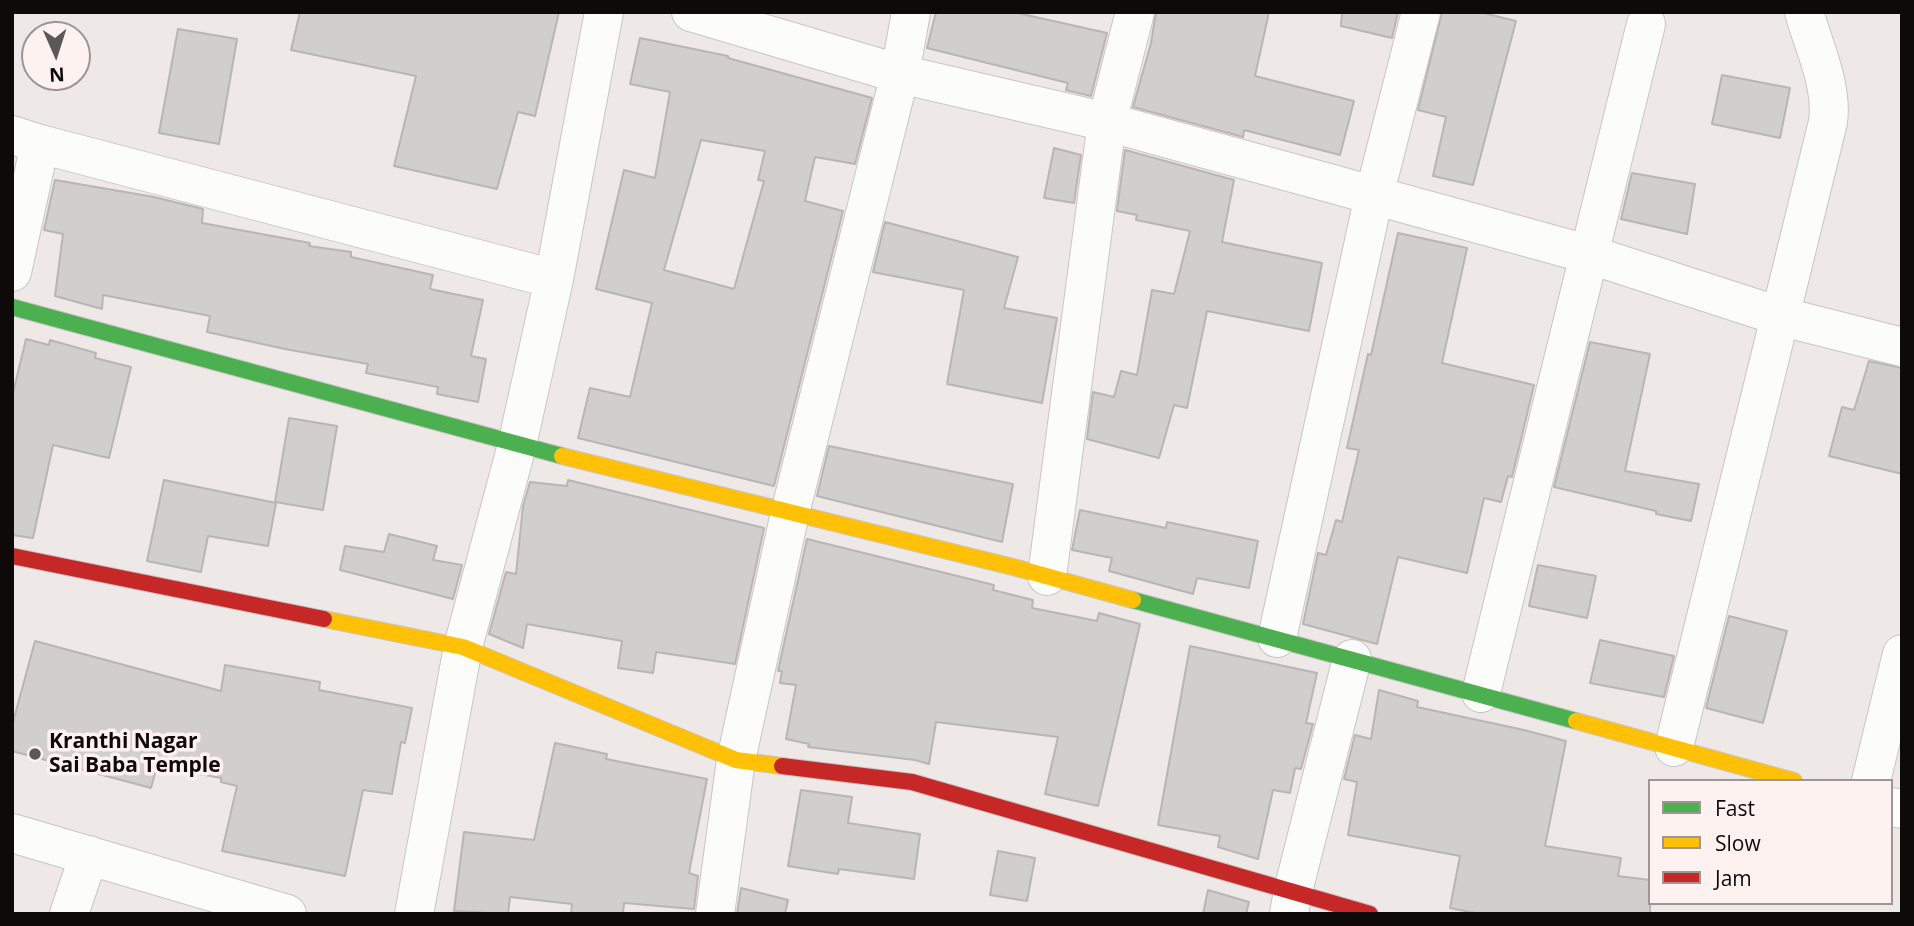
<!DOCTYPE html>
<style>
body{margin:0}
#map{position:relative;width:1914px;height:926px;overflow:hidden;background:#eee8e7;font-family:"Open Sans",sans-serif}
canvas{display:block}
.frame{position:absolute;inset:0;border:14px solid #0e0a0a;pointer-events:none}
.legend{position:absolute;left:1648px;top:779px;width:245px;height:126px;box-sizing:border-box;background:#fef2f1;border:2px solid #9e9595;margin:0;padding:9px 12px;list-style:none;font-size:21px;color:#0e0a0a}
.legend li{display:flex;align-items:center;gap:14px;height:35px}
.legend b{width:35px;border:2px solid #9e9595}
.north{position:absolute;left:21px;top:21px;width:70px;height:70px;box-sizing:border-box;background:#fef2f1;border:2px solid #9e9595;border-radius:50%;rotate:177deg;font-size:19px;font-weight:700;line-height:28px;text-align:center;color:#0e0a0a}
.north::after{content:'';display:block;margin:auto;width:24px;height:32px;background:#5c5857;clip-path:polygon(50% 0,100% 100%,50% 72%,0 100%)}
</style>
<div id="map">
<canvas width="1914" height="926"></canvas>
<div class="frame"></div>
<ul class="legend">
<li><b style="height:9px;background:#4caf50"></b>Fast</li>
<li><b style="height:9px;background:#ffc107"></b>Slow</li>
<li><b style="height:9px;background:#c62828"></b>Jam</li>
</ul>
<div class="north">N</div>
</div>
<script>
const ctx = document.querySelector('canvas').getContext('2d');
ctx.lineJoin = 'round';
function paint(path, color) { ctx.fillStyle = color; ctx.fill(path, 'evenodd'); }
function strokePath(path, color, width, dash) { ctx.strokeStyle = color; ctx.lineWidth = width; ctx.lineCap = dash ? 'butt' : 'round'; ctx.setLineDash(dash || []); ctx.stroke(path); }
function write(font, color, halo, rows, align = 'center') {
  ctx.font = font + ' "Open Sans",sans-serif'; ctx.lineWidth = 7; ctx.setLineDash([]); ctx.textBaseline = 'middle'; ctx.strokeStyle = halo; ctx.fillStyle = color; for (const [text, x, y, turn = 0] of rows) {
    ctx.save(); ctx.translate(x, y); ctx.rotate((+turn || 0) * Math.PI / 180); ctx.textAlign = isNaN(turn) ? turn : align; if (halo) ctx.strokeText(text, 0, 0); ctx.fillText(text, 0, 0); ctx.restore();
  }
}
const building = new Path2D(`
 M300,12H559L535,116L518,112L497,189L394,166L416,76L291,50Z
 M936,12H1013L1107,33L1091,96L1066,90L1068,83L927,48Z
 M1156,12H1269L1255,76L1354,101L1340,155L1244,130L1243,137L1133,107L1151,43Z
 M1342,12H1398L1392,38L1341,26Z
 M1442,12H1479L1516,21L1473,185L1433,176L1446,117L1418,110Z
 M178,29L237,39L219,144L159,133Z
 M640,38L728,56V58L872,98L855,164L815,157L805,201L843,211L774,486L578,438L590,388L630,397L652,303L596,289L624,170L655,178L670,92L630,84ZM701,140L765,151L758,180L764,181L734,289L664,270Z
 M1722,75L1790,88L1780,138L1712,124Z
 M1054,148L1081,155L1074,203L1044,198Z
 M1125,150L1234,180L1222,242L1322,263L1309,331L1207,311L1187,408L1174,405L1159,458L1087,439L1093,392L1114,397L1121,371L1137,375L1152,290L1174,294L1190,231L1136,220L1137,215L1117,211Z
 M1632,173L1695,184L1687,234L1621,219Z
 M55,180L154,197L203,209L202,223L310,243L309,246L351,252V257L433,275L430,289L483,300L471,356L486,359L478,402L437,394L438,387L366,373L368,364L285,349L207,332L210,316L103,295L102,309L55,296L63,234L44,230Z
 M885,222L1018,257L1004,308L1057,318L1042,403L947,384L964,290L873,272Z
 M1398,233L1467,248L1442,363L1534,385L1512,477L1508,476L1501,502L1484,498L1467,573L1398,557L1377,644L1303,624L1318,553L1326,555L1336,520L1342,522L1359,450L1347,448L1368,354L1371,355Z
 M26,339L49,345L50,340L96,353L95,358L131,367L109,458L53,445L33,538L12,535V397Z
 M1590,342L1650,354L1625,471L1699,484L1691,521L1656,514V511L1554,487Z
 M1869,361L1902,368V474L1829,456L1842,407L1854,410Z
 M289,418L337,426L323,510L275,502Z
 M829,446L1013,484L1002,542L817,496Z
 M164,480L276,503L268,546L208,536L201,572L147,561Z
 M568,480L764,528L735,664L656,652L653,673L618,668L622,641L527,624L523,648L489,634L506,572L516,574L523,506L530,482L567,486Z
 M1080,510L1166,528L1167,522L1258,541L1249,588L1197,578L1193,594L1109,571L1112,558L1072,550Z
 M389,534L437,546L433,560L462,565L453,599L340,570L345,546L384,552Z
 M807,539L994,585L993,590L1033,600L1032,608L1097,621L1099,613L1140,624L1098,806L1045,794L1058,737L936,722L929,764L915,760L808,747L809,744L786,739L796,685L780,683L782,671H778Z
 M1538,565L1596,576L1587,618L1529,606Z
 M1729,616L1787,631L1763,723L1706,708Z
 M1600,640L1674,656L1664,697L1590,683Z
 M35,641L221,691L225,665L320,682L319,690L412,708L405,743L401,742L392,794L363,790L345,876L222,851L237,786L221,782V778L157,766L151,788L12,751V726Z
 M1190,646L1317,673L1306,723L1313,724L1301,769L1295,768L1290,793L1273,790L1258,859L1218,847L1220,836L1158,825Z
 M1379,690L1418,701L1417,707L1524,730L1566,741L1545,846L1621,858L1618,876L1650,880V914H1480L1450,908L1460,856L1348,835L1357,782L1344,779L1355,735L1371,739Z
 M555,743L607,754L606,759L707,779L689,873L698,876L694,909L624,903L623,914H571L572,904L510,897L508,914L454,911L464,832L534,840Z
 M801,790L852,797L848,823L920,834L914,879L839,869L838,874L788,866Z
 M998,851L1035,858L1027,901L990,895Z
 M741,888L788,900L785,914H737Z
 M1208,890L1249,902L1246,914H1203Z`);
paint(building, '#d3cece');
strokePath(building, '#bab5b5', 2);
const street = new Path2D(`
 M691,12L900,74L1107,122L1591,255L1779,316L1902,347
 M12,135L40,144L554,279
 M12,272L40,144
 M1047,576L1107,122L1135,12
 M1277,638L1374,196L1421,12
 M1481,693L1646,24
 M1674,747L1828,122C1833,86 1814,47 1804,12
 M1871,781L1902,654
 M1891,807L1902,809
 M12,833L287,914
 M69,914L89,855
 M414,914L463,647L517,445L554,279L604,12
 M715,914L736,760L790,513L900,74L911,12
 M1289,914L1293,891L1352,659`);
const fast = new Path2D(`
 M12,307L562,456
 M1133,600L1576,721`);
const slow = new Path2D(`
 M562,456L1017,568L1133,600
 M324,619L463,647L736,760L782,766
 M1576,721L1794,781`);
const jam = new Path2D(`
 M12,556L324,619
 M782,766L912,782L1370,914`);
strokePath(street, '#cac5c5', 40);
strokePath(fast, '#cac5c5', 18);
strokePath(slow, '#cac5c5', 18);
strokePath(jam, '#cac5c5', 18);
strokePath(street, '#fcfcfb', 38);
strokePath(fast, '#4caf50', 16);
strokePath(slow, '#ffc107', 16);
strokePath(jam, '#c62828', 16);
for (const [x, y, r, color] of [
 [35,754,7,"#5c5857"]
]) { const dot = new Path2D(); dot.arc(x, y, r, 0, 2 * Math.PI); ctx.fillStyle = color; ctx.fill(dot); strokePath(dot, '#fef2f1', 2.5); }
write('bold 21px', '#0e0a0a', '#fef2f1', [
 ["Kranthi Nagar",49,742],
 ["Sai Baba Temple",49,766]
], 'left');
</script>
